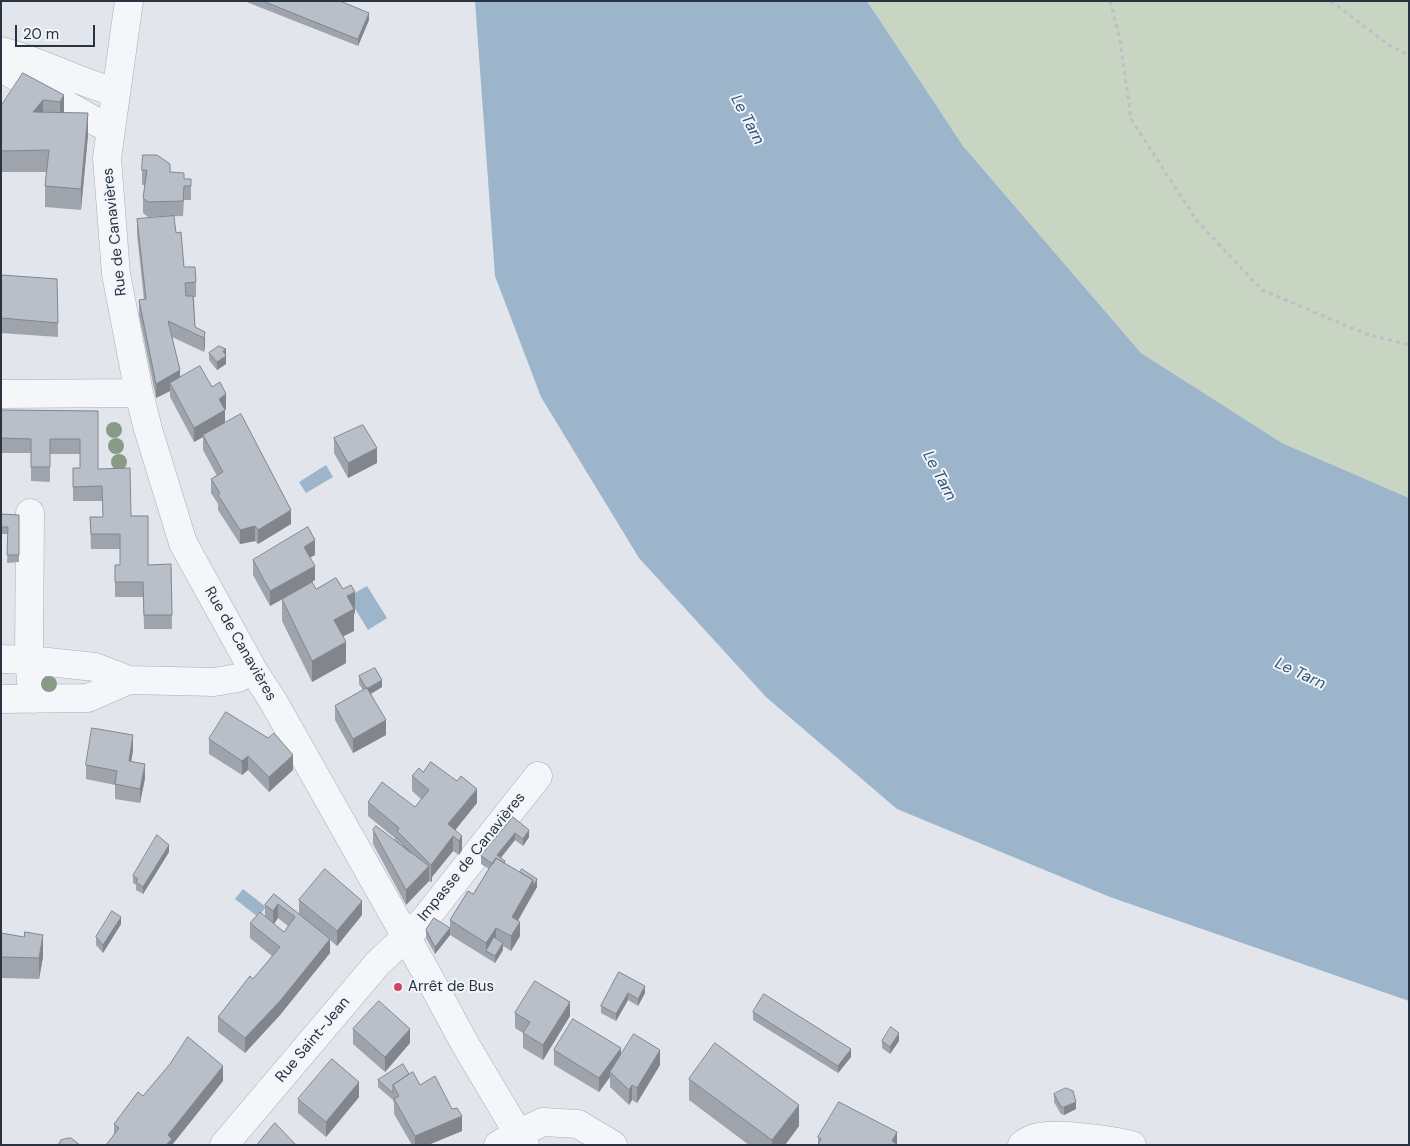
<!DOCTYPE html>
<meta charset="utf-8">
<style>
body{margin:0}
#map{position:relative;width:1410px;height:1146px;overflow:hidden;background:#e2e5eb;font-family:"DM Sans",sans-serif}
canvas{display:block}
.frame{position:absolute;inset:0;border:2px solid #293443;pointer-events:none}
.scale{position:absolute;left:15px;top:25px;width:80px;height:22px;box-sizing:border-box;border:2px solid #293443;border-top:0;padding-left:6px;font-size:15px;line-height:18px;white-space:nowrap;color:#293443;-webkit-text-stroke:4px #f1f4f8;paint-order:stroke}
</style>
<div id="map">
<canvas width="1410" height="1146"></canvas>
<div class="frame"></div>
<div class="scale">20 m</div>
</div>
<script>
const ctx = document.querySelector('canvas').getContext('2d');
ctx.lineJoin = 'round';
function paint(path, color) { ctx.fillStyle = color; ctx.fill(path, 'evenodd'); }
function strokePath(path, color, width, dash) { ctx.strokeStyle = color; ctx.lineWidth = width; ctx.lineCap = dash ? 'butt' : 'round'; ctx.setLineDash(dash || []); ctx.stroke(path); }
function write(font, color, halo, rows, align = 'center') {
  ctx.font = font + ' "DM Sans",sans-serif'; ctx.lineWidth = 4; ctx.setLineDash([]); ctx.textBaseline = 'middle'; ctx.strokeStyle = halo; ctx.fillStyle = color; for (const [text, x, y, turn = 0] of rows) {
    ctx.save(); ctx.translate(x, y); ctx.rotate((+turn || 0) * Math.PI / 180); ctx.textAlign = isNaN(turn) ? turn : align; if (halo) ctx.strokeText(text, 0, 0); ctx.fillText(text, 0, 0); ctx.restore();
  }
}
paint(new Path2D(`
 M867,1H1409V498L1282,443L1141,353L963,146Z`), '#c8d5c3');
paint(new Path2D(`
 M475,1H867L963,146L1141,353L1282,443L1409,498V1001L1110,897L897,809L766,697L639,558L541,397L495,276Z
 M326,465L333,477L306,493L299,482Z
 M367,586L387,618L368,630L348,597Z
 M243,889L266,907L258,917L235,899Z`), '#9cb5cb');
const minor = new Path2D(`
 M129,1L107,158L116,274L139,393L148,429L183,543L253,670L273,701L431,981L465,1044L525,1145
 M1,51C41,61 76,82 116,92
 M1,68L111,130
 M1,394L139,393
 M30,513L29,660L33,699
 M1,659L29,660L95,667L129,680L214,682L238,678L253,670
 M1,699L88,698L129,680
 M224,1145L378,963L425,919L538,776
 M498,1145L517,1134L543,1122L578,1124L613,1145
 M1022,1145C1025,1143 1028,1140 1032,1139C1050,1131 1111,1140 1132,1145`);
strokePath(minor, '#a7acb5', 29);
strokePath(new Path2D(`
 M1110,1L1120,40L1131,119L1197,221L1262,290L1366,334L1409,345
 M1331,1L1389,45L1409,55`), '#bcc0c6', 3, [4, 4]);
strokePath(minor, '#f5f6f9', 28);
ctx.fillStyle = '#889b87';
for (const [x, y] of [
 [114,430],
 [116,446],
 [119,462],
 [49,684]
]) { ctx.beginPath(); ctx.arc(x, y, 8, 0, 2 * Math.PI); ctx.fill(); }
paint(new Path2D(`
 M244,1H340L369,20L358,46Z
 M64,95V113L88,135L81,210L45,207V186L46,172H1V106Z
 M142,170L170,172L184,179H191V200H184L183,216L148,217L143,213V198L145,185H142Z
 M137,219L176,233L184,267L196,282V297H194L195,327L205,332V346L204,352L172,337L180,376L212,387L226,409L225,410V423L291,524L258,544L255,541L240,544L218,510V504L211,493V479L217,476L203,450V437L194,442L170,397V391L156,398L139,315V300H144L137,234Z
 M1,275L57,279L58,337L1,333Z
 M209,353L226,356V364L217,370L209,360Z
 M1,410L98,411V469L131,516L148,565L171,564L172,629H144L143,597H115V565H120V549H91L90,517H103L102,501H73V468H80V454H50V482L31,481V453H1Z
 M334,438L377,463L348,478L334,453Z
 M1,514L19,515V562L7,563L8,534H1Z
 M315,555L310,557L315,580L312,582L316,589L355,613L354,614V631L343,636L346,663L312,682L282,621V599L292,594L270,606L253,575V560Z
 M359,676L382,687L371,694L386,735L353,753L335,720V706L363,690L359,684Z
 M209,739L293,770L269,792L248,770L242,775L209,754Z
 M133,750L131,761L145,778L140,803L115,799V785L86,779V765Z
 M423,772L477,803L455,830L462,850L459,855L453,851L432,877V881L431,882L429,881L406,905L373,844V830L395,840L396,839L368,816V802L415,807L421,799L412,791V776Z
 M513,817L529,837L523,846L515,840L501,858L505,864L537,887L518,920L520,936L511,951L503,946V950L495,963L450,935L435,954L426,938V930L450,928V920L473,894L489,869L481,864V856Z
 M169,852L143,894L136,890V885L133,883V876Z
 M274,894L299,914V900L362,915L337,946L330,940V953L280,1015L245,1053L218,1032V1017L253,979L272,956L250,938V923L265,917V905ZM278,918L288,926L284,932L274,924Z
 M121,924L103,953L96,945V937Z
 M1,933L43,957L39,979L1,978Z
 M619,972L645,993L638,1006L628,1000L616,1021L601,1013V1006Z
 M753,1012L851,1057L838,1073L753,1020Z
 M515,1013L570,1016L543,1060L523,1048V1033L515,1028Z
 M353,1029L410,1043L385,1072L353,1044Z
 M882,1041H899L890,1054L882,1048Z
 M554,1050L621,1056L660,1065L637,1103L632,1100L629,1105L610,1087V1077L599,1092L554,1065Z
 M409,1074L420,1085L462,1131L428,1145H412L394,1114V1103L393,1100L378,1087V1080Z
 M689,1079L799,1126L785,1145H749L689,1100Z
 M223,1081L172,1145L114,1135V1124L143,1096Z
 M1054,1094L1076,1109L1064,1115L1061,1114L1054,1102Z
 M359,1097L326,1137L298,1113V1099Z
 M818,1137L897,1144L818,1145Z`), '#9fa4ac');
paint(new Path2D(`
 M369,13V20L358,46V39Z
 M64,95V116L60,123V102Z
 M43,100V121L33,112Z
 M88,113V135L81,210V189Z
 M205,332V346L204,352V338Z
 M226,349V356L223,351Z
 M226,356V364L217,370V362Z
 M180,370V385L170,383V391L156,398V384Z
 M226,394V409L219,413V399Z
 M225,410V425L203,435V437L194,442V428Z
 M377,448V463L348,478V463Z
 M291,510V524L258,544V530Z
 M255,526V541L240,544V530Z
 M315,540V555L304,561V547Z
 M315,566V580L270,606V591Z
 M355,592V613L354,614V631L334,641V620L347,596Z
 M346,642V663L312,682V661Z
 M382,680V687L367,696V689Z
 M386,720V735L353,753V739Z
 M133,735V750L129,775V761Z
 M293,755V770L269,792V777Z
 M248,756V770L242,775V761Z
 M145,764V778L140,803V789Z
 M477,789V803L448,839V824Z
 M529,830V837L523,846V839Z
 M515,833V840L497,862V855Z
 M453,836V851L432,877V881L431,882V865Z
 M462,836V850L459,855V841Z
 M169,845V852L143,894V887Z
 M429,866V881L406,905V890Z
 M537,879V887L512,931V917L533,880Z
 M362,901V915L337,946V931Z
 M278,904V918L273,925V911Z
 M121,917V924L103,953V945Z
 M520,922V936L511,951V936Z
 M450,928V935L435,954V947Z
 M496,928V942L486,951V943Z
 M43,935V957L39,979V958Z
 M330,939V953L280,1015L245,1053V1038Z
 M503,943V950L495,963V956Z
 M645,986V993L638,1006V999Z
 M628,993V1000L616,1021V1014Z
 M570,1002V1016L543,1060V1045Z
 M410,1029V1043L385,1072V1057Z
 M899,1033V1041L890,1054V1047Z
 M621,1048V1063L610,1072V1077L599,1092V1078Z
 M851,1049V1057L838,1073V1066Z
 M660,1050V1065L637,1103V1088Z
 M223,1066V1081L172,1145H166L168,1135Z
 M359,1082V1097L326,1137V1122Z
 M632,1085V1100L629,1105V1090Z
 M1076,1102V1109L1064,1115V1107Z
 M799,1105V1126L785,1145H772V1140Z
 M462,1116V1131L428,1145H415V1136Z
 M897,1132V1145L892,1141Z`), '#82868c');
const building = new Path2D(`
 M263,1H340L369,13L358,39Z
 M23,73L64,95L60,102L43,100L33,112L88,113L81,189L45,186L49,150L1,151V106Z
 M143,155H157L170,164V172L184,173V179H191V186H184L183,201L148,202L143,198L147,170H142Z
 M174,216L176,233L181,232L184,267H195L196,282L185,283L186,296H193L195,327L205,332L204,338L168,321L180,370L156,384L139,300L146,299L137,219Z
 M1,275L57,279L58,323L1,318Z
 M219,346L226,349L223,351L226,356L217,362L209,353Z
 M200,366L212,387L220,382L226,394L219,399L225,410L194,428L170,383Z
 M1,410L98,411V469L130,468L131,516H148V565L171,564L172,615H144L143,582H115V565H120V534H91L90,517H103L102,486L73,487V468H80V439H50V467H31V439L1,438Z
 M241,414L291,510L258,530L255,526L240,530L218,495L220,493L211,479L223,472L203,435Z
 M363,425L377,448L348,463L334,438Z
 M1,514L19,515V555H7L8,527H1Z
 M308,527L315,540L304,547L315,566L270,591L253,560Z
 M336,578L343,589L351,585L355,592L347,596L354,609L334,620L346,642L312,661L282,599L312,582L316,589Z
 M375,668L382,680L368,688H366L359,676Z
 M367,688L386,720L353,739L335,706Z
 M226,712L268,738L274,733L293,755L269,777L248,756L242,761L209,739Z
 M92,728L133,735L129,761L145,764L140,789L115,784L117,771L86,765Z
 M431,762L457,781L461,776L477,789L448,824L462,836L459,841L453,836L431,865L397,831L399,828L368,802L382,782L415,807L429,790L412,776L419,768L423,772Z
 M513,817L529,830L523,839L515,833L497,855L505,861L504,863L496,858L493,864L481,856Z
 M376,826L429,866L406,890L373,830Z
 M157,835L169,845L143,887L136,882L138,879L133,876Z
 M397,838L411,853L395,840Z
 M496,858L533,880L512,917L520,922L511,936L496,928L486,943L450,920L468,891L473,894Z
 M325,869L362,901L337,931L299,900Z
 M522,869L537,879L533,887V880L520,872Z
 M274,894L330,939L280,1001L245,1038L218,1017L250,976L253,979L280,947L250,923L260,912L284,932L295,917L278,904L273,911L265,905Z
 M112,911L121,917L103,945L96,937Z
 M434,918L450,928L435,947L426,930Z
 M25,932L43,935L39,958L1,957L2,952H1V933L24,937Z
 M494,937L503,943L495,956L486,951Z
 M619,972L645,986L638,999L628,993L616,1014L601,1006Z
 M535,981L570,1002L543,1045L523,1033L530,1022L515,1013Z
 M764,994L851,1049L838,1066L753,1012Z
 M379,1001L410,1029L385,1057L353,1029Z
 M573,1019L621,1048L599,1078L554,1050Z
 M891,1027L899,1033L890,1047L882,1041Z
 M634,1034L660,1050L637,1088L632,1085L629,1090L610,1072Z
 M188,1037L223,1066L168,1135L172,1139L166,1145H106L119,1128L114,1124L138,1092L143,1096L170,1064Z
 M715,1043L799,1105L772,1140L689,1079Z
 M332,1059L359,1082L326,1122L298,1099Z
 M403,1064L409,1074L393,1085V1093L378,1080Z
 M413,1072L420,1085L435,1076L452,1109L457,1108L462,1116L415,1136L394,1099L399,1096L393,1085Z
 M1066,1088L1073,1091L1076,1102L1064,1107H1061L1054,1094Z
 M839,1102L897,1132L892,1141L898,1145H818L821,1139L818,1137Z
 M275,1123L296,1145H257Z
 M71,1138L80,1145H58L61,1140Z`);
paint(building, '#b9bfc8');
strokePath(building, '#82868c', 1);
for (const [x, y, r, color] of [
 [398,987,5,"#d2445f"]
]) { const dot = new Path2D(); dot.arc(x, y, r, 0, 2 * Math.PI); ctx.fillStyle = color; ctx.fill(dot); strokePath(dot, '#f1f4f8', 2); }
write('15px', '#293443', '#f1f4f8', [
 ["Rue de Canavières",115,232,-96],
 ["Rue de Canavières",240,644,60],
 ["Impasse de Canavières",472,857,-51],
 ["Rue Saint-Jean",313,1040,-50]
]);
write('15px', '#293443', '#f1f4f8', [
 ["Arrêt de Bus",408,987]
], 'left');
write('italic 16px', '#325478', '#f1f4f8', [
 ["Le Tarn",747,120,62],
 ["Le Tarn",939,476,62],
 ["Le Tarn",1300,674,25]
]);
</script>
